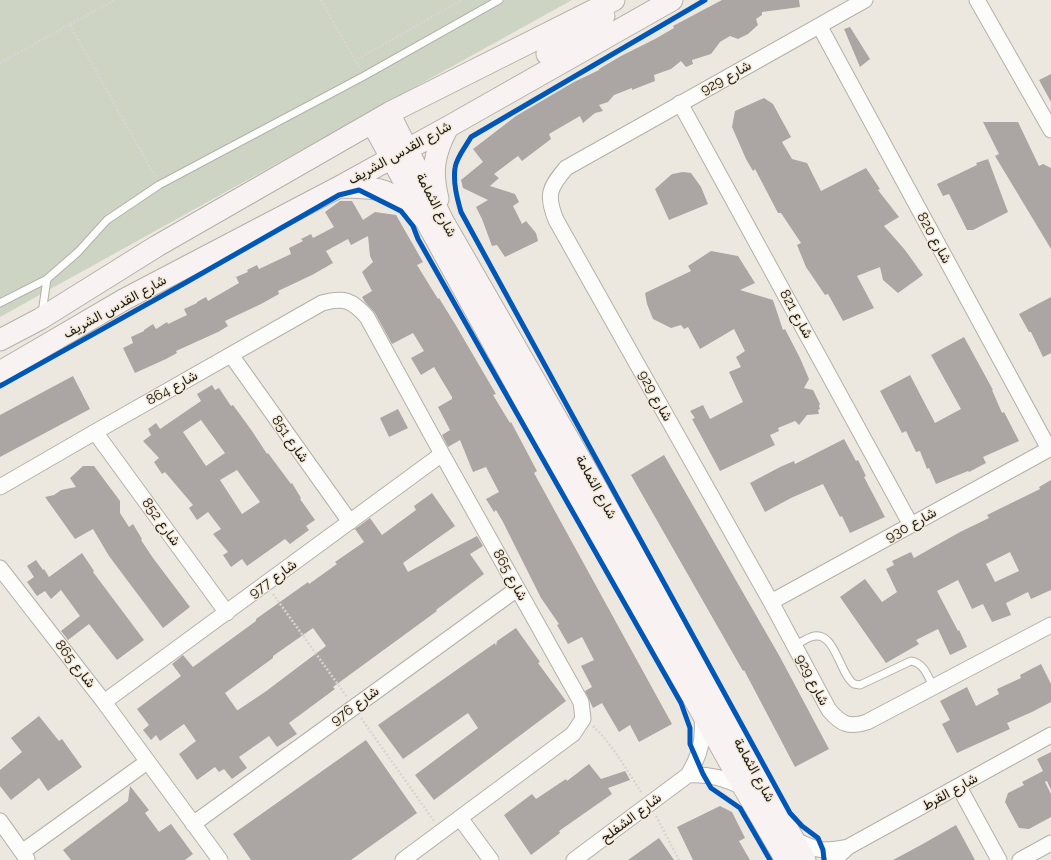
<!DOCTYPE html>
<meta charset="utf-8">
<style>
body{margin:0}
canvas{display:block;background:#ede8df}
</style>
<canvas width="1051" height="860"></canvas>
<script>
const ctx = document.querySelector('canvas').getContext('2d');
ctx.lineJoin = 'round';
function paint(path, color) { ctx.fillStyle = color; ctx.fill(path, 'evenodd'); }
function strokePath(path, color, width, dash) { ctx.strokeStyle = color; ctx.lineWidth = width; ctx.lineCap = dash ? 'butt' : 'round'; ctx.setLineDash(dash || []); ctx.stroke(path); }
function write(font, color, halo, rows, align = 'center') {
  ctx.font = font + ' Raleway,Vazirmatn,sans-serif'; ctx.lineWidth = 3; ctx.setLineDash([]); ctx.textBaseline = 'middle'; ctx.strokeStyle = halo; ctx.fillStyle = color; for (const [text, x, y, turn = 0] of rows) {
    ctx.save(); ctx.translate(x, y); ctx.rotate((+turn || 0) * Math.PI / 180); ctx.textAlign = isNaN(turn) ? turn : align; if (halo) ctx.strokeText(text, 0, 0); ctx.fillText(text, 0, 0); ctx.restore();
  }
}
paint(new Path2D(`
 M0,0H572L0,317Z`), '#ced4c4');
paint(new Path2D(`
 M722,0H799L800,7L762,12V15L756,19L758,25L748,34L738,39L730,36L720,42L711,54L692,60L693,64L686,67L681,61L671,69L654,75L655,81L632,90V88L614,95L608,102L599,105L603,111L595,113L583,123L580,116L549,134L551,139L522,161L518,156L494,174L499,178L490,186L515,194L519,202L513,206L522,224L526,221L536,233L538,241L505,257L497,245L492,246L482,219L476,207L488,200L463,188L461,180L483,162L473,149L516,116L574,82L599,70V69L621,56L655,39L674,28L673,26Z
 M850,27L870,59L860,67L844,29Z
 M1051,74V102L1039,80Z
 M764,98L773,104L791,137L782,142L792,159L807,163L821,191L866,168L880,189L878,190L899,217L884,226L905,250L923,275L898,293L883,280L880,267L857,276L874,308L843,321L828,294L825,295L806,267L797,245L801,243L781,213H778L755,169L753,171L746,159L732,127L735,111Z
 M983,122H1018L1039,166L1043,164L1051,168V249L995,156L999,154Z
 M988,159L1008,212L973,230H967L949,194L943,196L937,184L977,165L976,163Z
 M683,172L691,173L701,187L708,204L669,220L655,189L672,174Z
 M340,201H352L363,220L375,212L396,215L423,262L417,265L438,299L439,298L455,324L496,394L493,395L510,423L511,422L537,471L534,473L672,724L639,742L630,725L619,732L602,703L593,708L585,691L592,687L581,666L594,660L582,637L568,644L557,625L559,624L541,598L503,522L496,510L494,512L486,499L499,492L486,467L473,472L460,440L448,447L442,435L450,430L438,407L452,399V397L434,367L421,375L411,358L424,351L413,333L392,344L375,313L365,302L362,297L372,291L362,272L373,262L370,256L368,236L351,245L348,239L326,251L333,263L312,275L278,291L279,294L261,304L225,321L228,326L218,332L176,351L177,353L166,359L135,373L123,348L133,343L131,337L144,331V330L153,324L156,329L167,322L168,324L187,315L184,309L197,303V302L206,297L208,301L239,283L236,277L248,272L247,270L257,265L259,269L291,254L289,248L303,241L301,239L311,234L313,238L334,227L325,212Z
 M711,251L738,256L755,283L740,290L773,300L783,330L785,329L800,358L809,379L804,388L813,390L820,404L819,406L820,409L818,410L819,414L807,415L799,425L795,421L778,428L779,431L770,435L775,445L720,471L692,419L695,418L690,411L703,405L710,419L743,402L729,372L741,367L736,357L745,351L734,329L700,349L688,327L684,329L681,325L671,328L653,319L647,304L645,293L691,271L688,266Z
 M1051,297V353L1043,357L1031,332H1029L1019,314Z
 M964,337L993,390H992L1002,413L1004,412L1019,441L983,457L986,463L969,472L968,471L936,484L929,468L927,469L920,451L916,452L906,431L902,433L880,391L910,375L935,423L961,409L931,355Z
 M73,376L90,409L0,457V415Z
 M212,385L215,390L219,388L231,406L233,405L252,431L267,454L268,453L291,484L292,483L301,498L300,499L315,520L306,526L309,530L290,544L285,539L247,566L242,559L231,567L223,555L228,552L213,534L221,529L208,512L197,520L189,508L193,505L165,472L162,474L154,462L159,458L143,441L151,435L148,429L156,423L160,429L201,401L197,394ZM201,420L225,453L206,466L183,432ZM237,470L260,502L242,514L220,480Z
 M398,409L408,428L389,437L380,418Z
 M844,439L856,461L858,460L866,476L864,477L885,517L850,533L842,516L840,517L823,484L791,498L765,512L750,483L780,467L794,461L795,464Z
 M664,455L780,657L829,749L795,767L744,670L743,671L631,475Z
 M83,466H94L120,501V513L129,527L133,524L142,539L141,540L153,558L190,607L163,628L109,556L93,529L75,539L45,497L54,495L61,490L76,487L70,478Z
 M1051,480V590L1031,599L1028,592L1006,603L1011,615L992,622L983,604L972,609L958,580L937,591L958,631L959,630L967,647L950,655L938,629L916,640L919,644L886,663L840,597L865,579L882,602L897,592L886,569L894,565L892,561L911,552L914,558L960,532L989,518L987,515L1040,489L1039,487ZM1010,552L1019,571L995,582L986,564Z
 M432,493L455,526L403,563L408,572L477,536L483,546L470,554L484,574L436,610L437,611L333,687L335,689L289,723L297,734L277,747L269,736L239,757L247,768L232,779L224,769L219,772L215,767L197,780L179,754L196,741L184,724L160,741L156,735L151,740L143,730L149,725L137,709L181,676L172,664L183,655L193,667L256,621V619L308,582L309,584L337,564L335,562L364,542L355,529L370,518L382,535L416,510L414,506ZM313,628L326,646L265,692L238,710H237L225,693L273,658V656Z
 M82,553L94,571L93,572L144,640L117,660L89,624L68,640L61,631L80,616L61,590L51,599L45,591L37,596L27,582L34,577L27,566L36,560L43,570L44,569L49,577Z
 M516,628L540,662L538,663L566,701L434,800L415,775L478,728L468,713L403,759L378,725L495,643L496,646L497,641Z
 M1041,664L1051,684V702L1032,712L1007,723L1010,729L957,753L942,724L950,720L940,701L967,687L976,706L999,694L997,689L1021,678L1020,675Z
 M39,716L59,741L62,739L82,767L48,791L39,778L11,800L0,786V770L22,752L11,738Z
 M366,740L417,813L351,860H251L233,834Z
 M1051,752V790L1047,781L1045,782L1051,794V817L1029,829L1019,828L1005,802L1008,793L1024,785L1022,782L1043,771L1037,759Z
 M589,764L601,779L625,771L630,780L608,788L612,794L559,831L560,833L531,855L504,815L532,794L536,799L566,779L567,781Z
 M130,786L149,810L145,813L159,832L171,824L193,854L185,860H71L63,850L128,801Z
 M720,806L732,812L745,838L739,841L750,860H693L677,827Z
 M956,825L975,860H893L921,845Z
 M659,838L674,860H628Z`), '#aba5a4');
const lane = new Path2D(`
 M0,303L47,279L78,252L107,220L159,185L364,76L499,0
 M42,313L47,279
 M794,646C800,643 805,639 811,637C835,628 839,674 854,684L860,685L911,661C924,663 928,676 933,687`);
const street = new Path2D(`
 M865,0L566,168C549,188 546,195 556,220L771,602L829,710C841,724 849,728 867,722L1051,625
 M977,0L1051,130
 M820,27L1049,449
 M680,103L911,525
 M231,355L350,522
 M95,432L227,613
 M0,487L95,432L322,303C344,297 352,300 367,317L442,454L581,702L583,719L573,734L403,860
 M0,568L104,702L220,860
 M771,602L1051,448
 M104,702L442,454
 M688,775C709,774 725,778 744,788
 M959,787L999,860
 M460,818L491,860
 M0,821L27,859
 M193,824L517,589
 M793,839C818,851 821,852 848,847
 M22,852L147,762
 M574,860L688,775C700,755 704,740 702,716
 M834,860L848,847L1051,735
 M1020,860L1051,843`);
const secondary = new Path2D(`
 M547,54L567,43L604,16
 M389,113L443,221L584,466L805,860
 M372,123L563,470L702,713L744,788L786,860
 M339,187C353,187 367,187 380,190C392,193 412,207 420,216
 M438,199C431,171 434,153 448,127
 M0,340L40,319L157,246L389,113L614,0
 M0,372L125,299L339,187L448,127L672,0`);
strokePath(lane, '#b4b0a9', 9);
strokePath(street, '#b4b0a9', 17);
strokePath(secondary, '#b4b0a9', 23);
strokePath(new Path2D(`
 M321,0L360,69
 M70,25L155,176
 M354,61L462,0
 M0,63L114,0
 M273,594L347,697
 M361,718L434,821
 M593,726C613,745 627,771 642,793
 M656,816L679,860`), '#d7d5d3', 2.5, [2, 2]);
strokePath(lane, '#fcfcfa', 7);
strokePath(street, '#fcfcfa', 15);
strokePath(secondary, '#f8f3f2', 21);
strokePath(new Path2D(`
 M705,0L471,137C466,146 456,158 455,168C453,183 457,198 461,212L790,813L802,826L818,838L823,850L824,860
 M0,386L185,283L339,195L359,190L401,211L413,226L418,239L681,703L690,728V744L703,774L711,788L740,808L770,860`), '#0057b8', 5);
write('14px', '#1c1913', '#f3e9d9', [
 ["شارع 929",726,78,-29],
 ["شارع القدس الشريف",400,153,-29],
 ["شارع الثمامة",436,205,62],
 ["شارع 820",934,238,61],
 ["شارع القدس الشريف",115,307,-29],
 ["شارع 821",796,314,61],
 ["شارع 864",172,388,-29],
 ["شارع 929",655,396,61],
 ["شارع 851",290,439,55],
 ["شارع الثمامة",596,487,61],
 ["شارع 852",161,522,54],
 ["شارع 930",911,525,-29],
 ["شارع 865",510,575,61],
 ["شارع 977",273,579,-36],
 ["شارع 865",75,664,52],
 ["شارع 929",812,680,62],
 ["شارع 976",355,706,-36],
 ["شارع الثمامة",754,770,61],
 ["شارع القرط",950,792,-29],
 ["شارع الشفلح",631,818,-37]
]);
</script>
